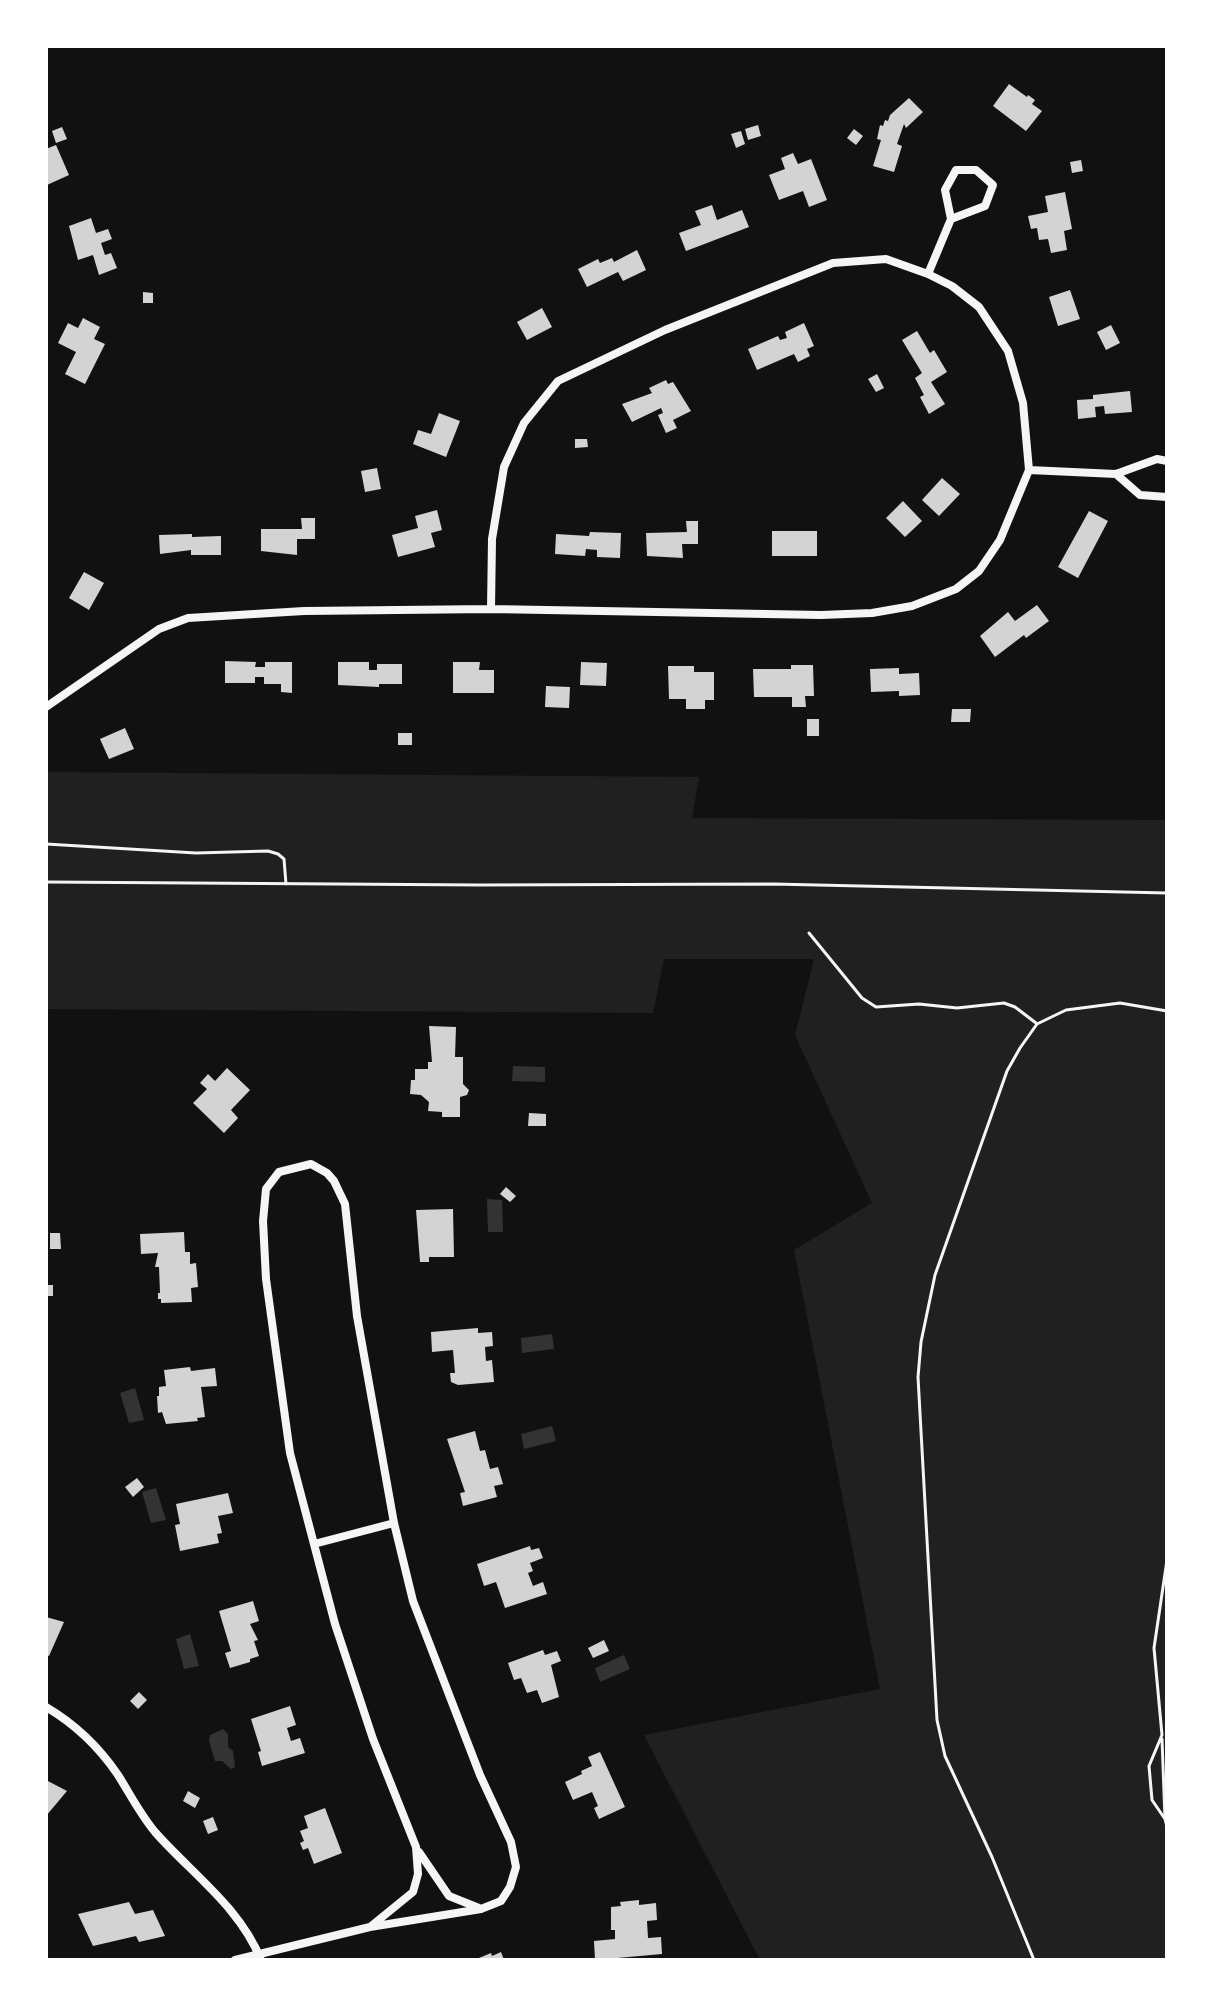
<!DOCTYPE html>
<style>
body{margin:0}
#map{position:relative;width:1213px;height:2006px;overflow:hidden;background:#111;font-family:Karla,sans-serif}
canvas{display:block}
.frame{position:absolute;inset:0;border:48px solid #fff;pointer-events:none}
</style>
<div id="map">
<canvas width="1213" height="2006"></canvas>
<div class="frame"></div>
</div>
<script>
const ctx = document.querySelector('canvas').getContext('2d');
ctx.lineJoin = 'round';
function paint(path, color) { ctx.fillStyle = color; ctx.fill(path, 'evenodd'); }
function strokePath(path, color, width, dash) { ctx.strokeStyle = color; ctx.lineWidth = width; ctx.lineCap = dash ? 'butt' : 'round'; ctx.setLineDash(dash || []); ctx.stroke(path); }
paint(new Path2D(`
 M46,772L699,777L692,818L1167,820V1960H760L644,1735L880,1689L794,1250L872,1203L795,1035L814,959H664L653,1013L46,1009Z`), '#202020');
paint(new Path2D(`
 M513,1066L545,1067V1082L512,1081Z
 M487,1199L502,1200L503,1232H488Z
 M552,1334L554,1349L522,1353L521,1338Z
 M135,1388L144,1420L129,1423L120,1393Z
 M552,1426L556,1441L524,1449L521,1434Z
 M156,1488L166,1520L151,1523L142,1492Z
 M190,1634L199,1666L184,1669L176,1639Z
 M624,1655L630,1669L600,1682L595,1668Z
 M223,1729L228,1734V1747L233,1751L235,1767L231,1769L222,1761H215L209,1741L210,1735Z`), '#333');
paint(new Path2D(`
 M1009,84L1027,97L1028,95L1035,100L1032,104L1042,111L1026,131L993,106Z
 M909,98L923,112L906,128L904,124L897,144L902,146L894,172L873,166L881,140L877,139L880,125L883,126L885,120L888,121L890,115Z
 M758,125L761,136L748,140L745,129Z
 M62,127L67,139L56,143L52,131Z
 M854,129L863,136L856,145L847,138Z
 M741,131L745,144L736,148L731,134Z
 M56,145L69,175L47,185L46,149Z
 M793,153L798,164L811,159L827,200L809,207L803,191L779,200L769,175L785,169L781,158Z
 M1081,160L1083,171L1072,173L1070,162Z
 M1065,192L1072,229L1064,231L1067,250L1051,253L1048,239L1039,240L1037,228L1031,229L1028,216L1048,212L1045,196Z
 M712,205L717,220L742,210L749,227L686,251L679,233L701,225L695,211Z
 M91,218L96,233L108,229L112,239L101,243L105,255L111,253L117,268L99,275L93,255L78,260L69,226Z
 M637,250L646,270L623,281L618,272L587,287L578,269L598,259L600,263L612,258L614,262Z
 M1070,290L1080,319L1058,326L1049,297Z
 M143,292L153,293V303H143Z
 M542,308L552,327L527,340L517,322Z
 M83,318L100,327L94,339L105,344L85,384L65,374L76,352L58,343L68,323L78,328Z
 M804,323L814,346L807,349L810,356L798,362L794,354L757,370L748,349L778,336L780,340L787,338L785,332Z
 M1111,325L1120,343L1106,350L1097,332Z
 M917,331L930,353L934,350L947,372L931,382L945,404L929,414L920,397L924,395L915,378L922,373L902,340Z
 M877,374L884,388L876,392L868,379Z
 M666,380L668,384L673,382L691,411L673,420L677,428L666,433L658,415L663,413L661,408L632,422L622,404L652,393L649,388Z
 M1130,391L1132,412L1105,414L1104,406L1095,407L1096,417L1078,419L1077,400L1093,399V395Z
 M439,413L460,421L446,457L413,444L418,430L431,434Z
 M575,439H587L588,447L575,448Z
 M377,468L381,489L365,492L361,471Z
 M942,478L960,494L939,516L922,500Z
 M903,501L922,521L905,537L886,518Z
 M437,510L442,530L431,533L435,547L398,557L392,535L418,528L415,516Z
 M1089,511L1108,521L1078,578L1058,567Z
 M301,518H315V539H297V555L261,551V529H302Z
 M686,521H698V544H682L683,558L647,556L646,533L687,532Z
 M772,531H817V556H772Z
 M590,532L621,533L620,558L597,557V550L586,549L585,556L555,554L556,534L589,536Z
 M192,534V537L221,536V555H191V550L160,554L159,535Z
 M84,572L104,583L89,610L69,598Z
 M1037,605L1049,621L1026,638L1024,635L995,657L980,636L1008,612L1015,621Z
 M225,661L256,662L255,667H265V662H292V693L281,692V684H264V677H255V683H225Z
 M338,662H369V670H377V664H402V684H379V687L338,685Z
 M453,662H480L479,670H494V693H453Z
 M581,662L607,663L606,686L580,685Z
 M791,665H813L814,696H805L806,707H792V697H754L753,669H791Z
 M668,666H694V672H714V700H705V709H686V699H669Z
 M899,668V674L919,673L920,695L899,696V691L871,692L870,669Z
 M546,686L570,687L569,708L545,707Z
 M952,709H971L970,722H951Z
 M807,719H819V736H807Z
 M125,728L134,749L109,759L100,739Z
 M398,733H412V745H398Z
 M429,1026L456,1027L455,1057H463V1084L469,1090L467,1095L460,1097V1117H442V1112L428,1111L429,1102L421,1095L410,1094L411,1080H415V1069H428V1062H432Z
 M227,1068L250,1090L231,1110L238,1118L224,1133L193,1103L207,1089L200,1083L208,1074L215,1081Z
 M529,1113L546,1114V1126H528Z
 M506,1187L516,1196L510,1202L500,1194Z
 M453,1209L454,1257H429V1262H420L416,1210Z
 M184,1232L185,1252H190V1264L196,1263L198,1287L191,1288L192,1302L161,1303V1299H158V1293H160L159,1267H155L158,1253L141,1254L140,1234Z
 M50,1233H60L61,1249H50Z
 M46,1285H53V1296H46Z
 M478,1328V1333L492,1332L493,1346L485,1347L486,1361L492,1360L494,1382L458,1385L451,1382L450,1373H455L453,1350L432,1352L431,1332Z
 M190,1367L191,1371L215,1368L217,1386L201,1387L205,1417L197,1418L198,1421L166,1424L162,1412L158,1413L157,1396H159V1387L166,1386L164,1370Z
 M475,1431L480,1451L485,1450L490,1469L498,1467L503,1484L494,1486L497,1497L463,1506L460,1493L465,1492L447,1439Z
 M137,1478L144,1487L133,1497L125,1487Z
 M228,1493L233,1513L218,1516L222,1533L217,1534L219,1543L180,1551L175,1525L180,1524L176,1504Z
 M530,1546L531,1550L539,1548L543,1558L530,1563L533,1571L528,1573L533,1586L543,1582L547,1594L505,1608L496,1582L484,1586L477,1564Z
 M253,1601L259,1621L250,1624L258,1640L254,1641L259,1656L250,1659V1662L230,1668L225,1653L231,1651L219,1611Z
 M46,1617L64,1622L49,1656L46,1655Z
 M604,1640L609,1651L593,1658L588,1648Z
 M543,1650L545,1655L557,1651L561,1661L551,1665L559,1697L542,1703L537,1690L527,1693L521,1678L514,1680L508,1663Z
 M139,1692L147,1700L138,1709L130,1701Z
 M290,1706L296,1725L287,1728L291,1741L300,1738L305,1753L262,1766L258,1752L261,1751L251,1719Z
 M600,1752L625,1807L599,1819L594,1808L598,1806L592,1792L573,1800L565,1782L582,1774L581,1771L592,1766L588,1757Z
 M46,1780L67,1791L46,1816Z
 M188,1791L200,1798L195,1808L183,1801Z
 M325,1808L342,1853L314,1864L308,1848L303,1850L300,1843L304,1841L300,1831L308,1828L304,1816Z
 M213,1817L218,1830L208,1834L203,1821Z
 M639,1900V1905L656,1903L657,1920L647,1921L648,1938L661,1937L662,1954L595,1960L594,1941L615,1939V1930H611V1907L621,1906L620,1902Z
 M129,1902L135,1914L153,1910L165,1936L139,1942L136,1936L93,1946L78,1914Z
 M501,1952L504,1960H474L491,1953L492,1956Z`), '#d3d3d3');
strokePath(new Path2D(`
 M46,844L196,853L268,851L278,854L284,859L286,884
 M46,882L480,885L773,884L1167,893
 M809,933L862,998L876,1007L919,1004L957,1008L1004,1003L1015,1007L1036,1023
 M1167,1560L1154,1648L1162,1735L1149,1766L1152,1800L1165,1819L1167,1827
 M1162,1739L1165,1819
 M1034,1960L992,1857L945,1756L937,1720L918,1377L921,1342L935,1275L1007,1071L1020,1048L1037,1024L1066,1010L1120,1003L1167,1011`), '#f5f5f5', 3);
strokePath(new Path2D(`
 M928,274L951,219L985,206L993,185L976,170H956L945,190L951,219
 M1029,470L1116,474L1157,459L1167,461
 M1116,474L1140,495L1167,497
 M46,707L159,629L188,618L304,611L491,609L821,615L872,613L912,606L956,589L979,571L1000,540L1029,470L1023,403L1008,351L979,307L952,286L928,274L886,259L833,263L665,330L558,381L524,423L504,467L492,539L491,609
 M314,1544L394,1523
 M46,1707C75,1724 99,1747 118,1775C130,1794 140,1814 155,1832C191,1873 240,1907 261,1960
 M419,1852L449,1896L479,1908
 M235,1960L370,1927L481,1909L501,1901L510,1887L516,1867L511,1842L480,1775L413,1601L394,1523L357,1316L345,1204L334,1181L327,1173L311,1164L279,1172L266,1189L263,1221L266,1279L290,1453L335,1624L373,1739L416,1847L418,1874L413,1892L370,1927`), '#f5f5f5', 8);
</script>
